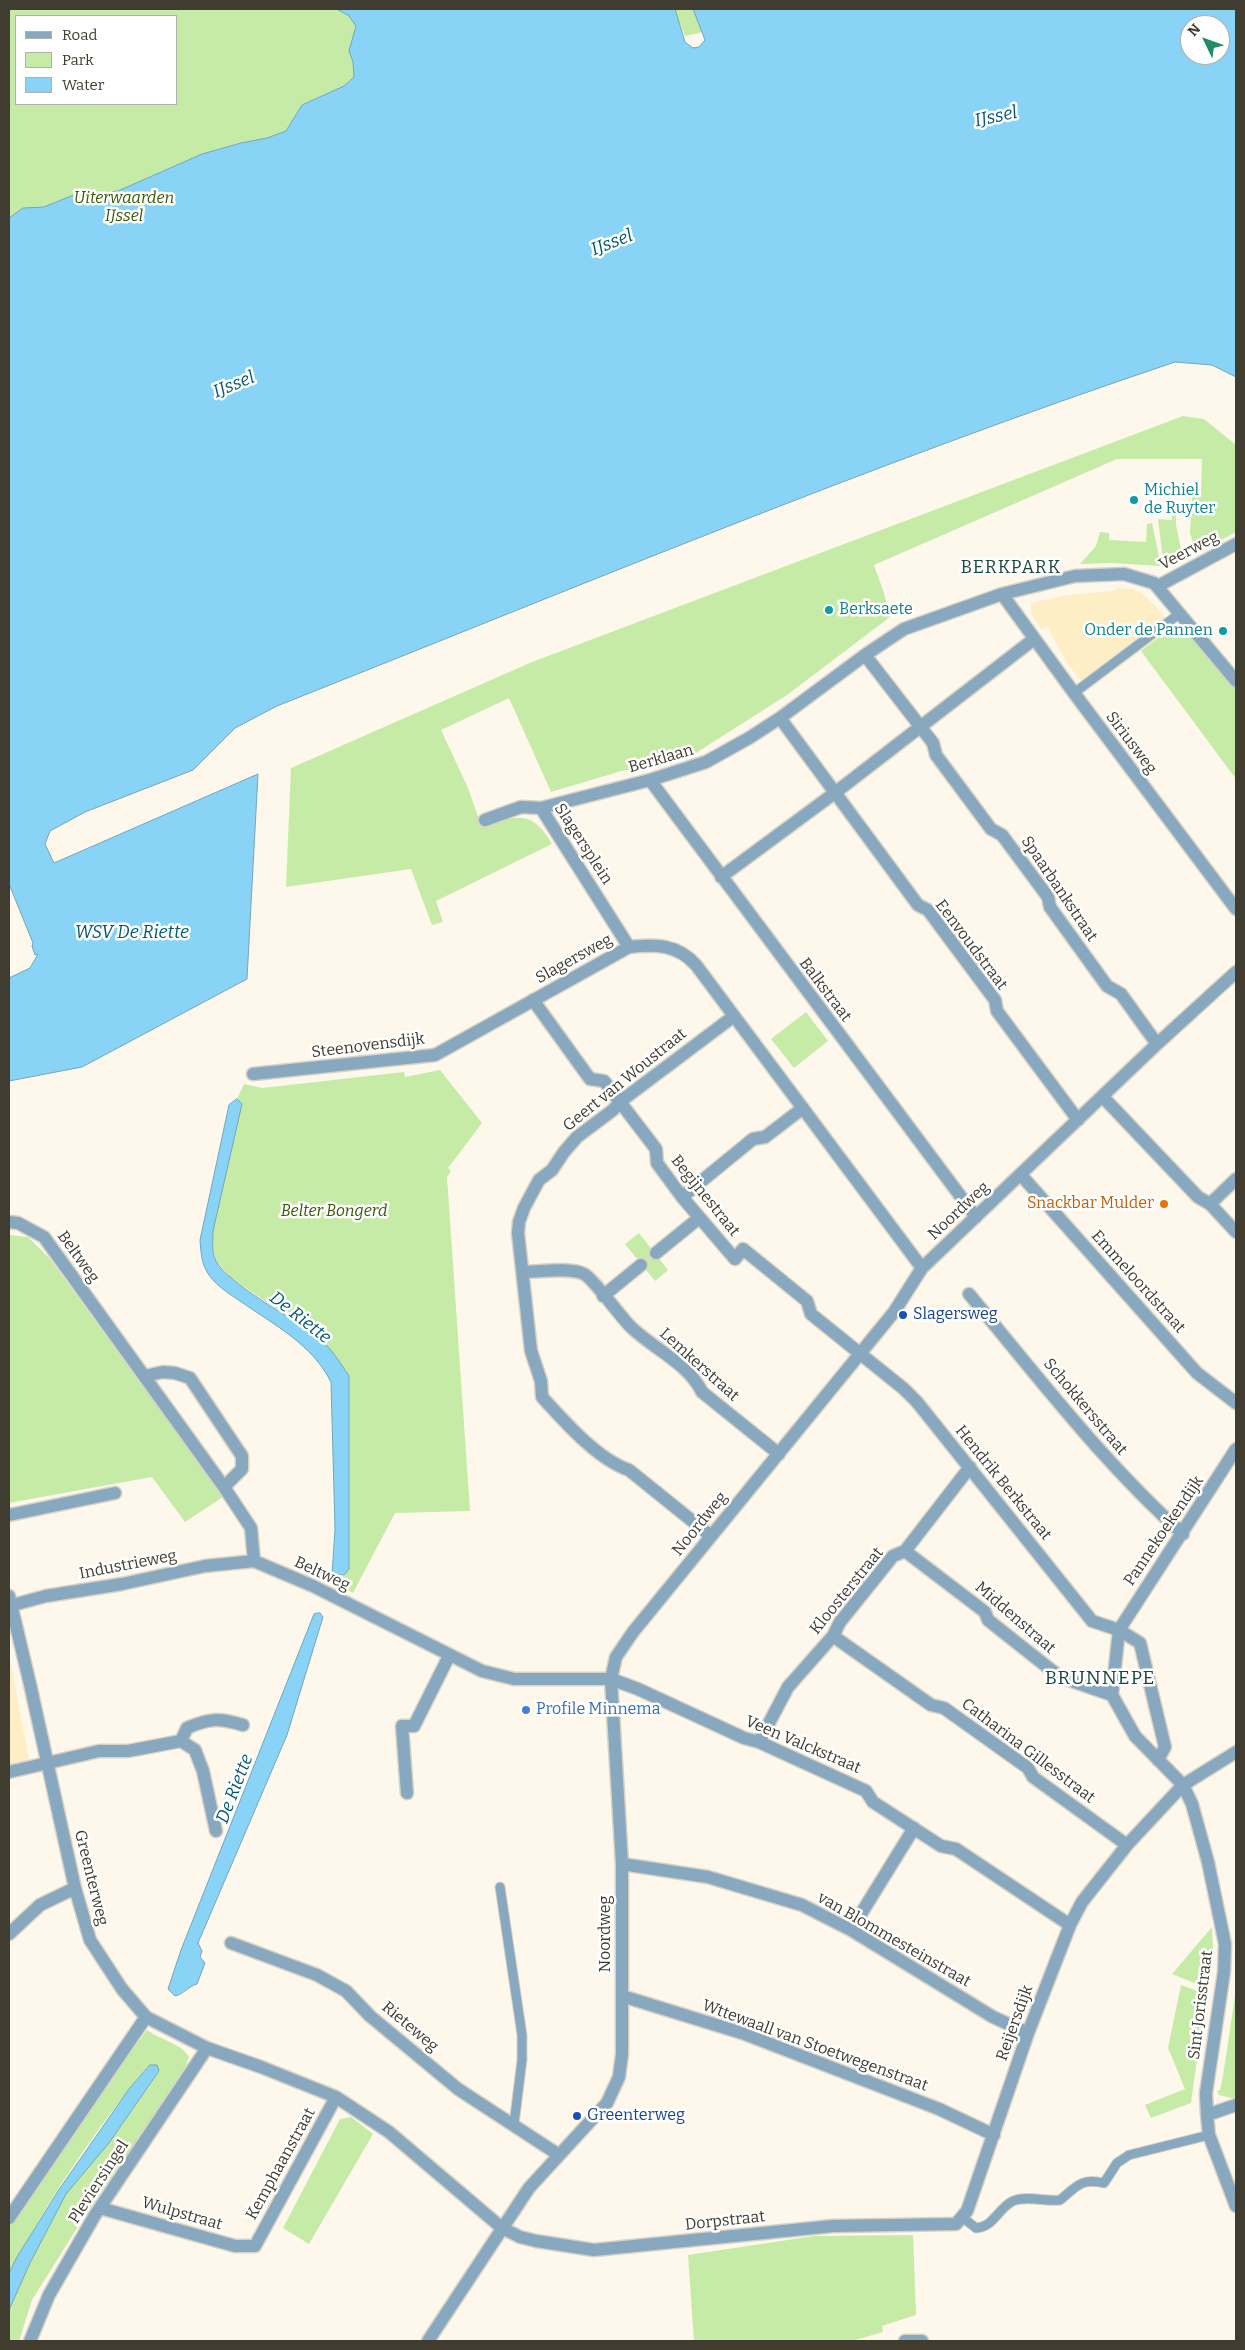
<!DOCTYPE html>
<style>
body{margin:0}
#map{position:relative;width:1245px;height:2350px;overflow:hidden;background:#fdf8eb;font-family:Bitter,serif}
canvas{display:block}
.frame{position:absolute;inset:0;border:10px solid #403c2f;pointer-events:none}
.legend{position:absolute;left:15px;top:15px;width:162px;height:90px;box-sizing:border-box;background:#fff;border:1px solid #b3b1ac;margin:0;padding:6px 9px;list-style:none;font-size:15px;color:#403c2f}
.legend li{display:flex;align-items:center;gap:10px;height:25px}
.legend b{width:25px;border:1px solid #b3b1ac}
.north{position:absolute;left:1180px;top:15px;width:50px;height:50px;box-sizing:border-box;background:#fff;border:1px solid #b3b1ac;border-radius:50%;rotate:312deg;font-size:14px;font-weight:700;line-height:20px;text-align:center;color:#403c2f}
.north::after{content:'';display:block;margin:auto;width:18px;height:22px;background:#218b67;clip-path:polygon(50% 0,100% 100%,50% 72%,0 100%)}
</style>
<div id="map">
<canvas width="1245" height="2350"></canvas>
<div class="frame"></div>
<ul class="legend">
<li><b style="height:6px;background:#87a8bf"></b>Road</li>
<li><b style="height:14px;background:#c6eba6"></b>Park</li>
<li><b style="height:14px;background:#89d3f6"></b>Water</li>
</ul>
<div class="north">N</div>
</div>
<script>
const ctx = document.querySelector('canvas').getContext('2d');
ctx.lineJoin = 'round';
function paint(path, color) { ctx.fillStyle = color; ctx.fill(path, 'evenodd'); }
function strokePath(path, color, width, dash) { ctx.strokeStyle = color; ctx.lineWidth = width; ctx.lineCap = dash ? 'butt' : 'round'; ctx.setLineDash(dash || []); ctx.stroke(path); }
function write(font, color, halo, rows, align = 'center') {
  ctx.font = font + ' Bitter,serif'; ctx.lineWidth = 5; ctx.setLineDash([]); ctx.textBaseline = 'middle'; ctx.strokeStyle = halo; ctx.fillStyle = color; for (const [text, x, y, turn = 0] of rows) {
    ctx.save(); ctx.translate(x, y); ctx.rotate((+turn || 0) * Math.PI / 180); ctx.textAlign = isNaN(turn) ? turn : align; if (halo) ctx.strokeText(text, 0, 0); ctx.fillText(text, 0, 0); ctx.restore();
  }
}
paint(new Path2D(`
 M1117,588L1132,589L1141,593L1155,605L1173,627L1088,690L1067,663L1047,626L1042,629L1031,614V603L1067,595L1112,591Z
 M9,1654L29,1760L9,1766Z`), '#fdeec6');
paint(new Path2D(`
 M9,9H345L357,24L354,77L344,86L302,105L286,131L267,138L241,143L202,154L147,178L9,299ZM16,16H176V104H16Z
 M674,9H806L685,36Z
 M1183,416L1204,419L1236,445V532L1212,545L1196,552L1190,533L1192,497L1201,495L1202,459H1117L874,565L884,593L890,617L787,695L696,753L618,772L551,792L509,698L441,730L468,788L481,825C515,816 533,809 552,844L436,901L443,922L432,925L411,869L286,887L291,768L532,662Z
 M1172,500L1176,501V525L1183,559L1167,567L1162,552L1158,519L1172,520Z
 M1152,523L1161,566L1111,563L1080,564L1096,546L1100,532L1109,533V540L1146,542L1147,524Z
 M1173,627L1178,632L1183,628L1236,690V779L1141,651Z
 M806,1012L828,1041L794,1068L771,1039Z
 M440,1070L482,1123L448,1168L451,1171L447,1177L470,1511L395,1513L353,1593L341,1586L344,1575L349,1569V1376L316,1336L231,1278L217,1262L212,1249L213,1231L242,1104L237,1099L244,1084L262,1088L404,1072L405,1077Z
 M639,1233L668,1270L655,1281L625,1244Z
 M9,1235L28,1237L50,1259L223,1497L185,1522L152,1477L9,1503Z
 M1212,1927L1213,1950L1207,1988L1172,1974Z
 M1181,1985L1206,1994L1191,2103L1151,2118L1145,2105L1185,2089L1168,2048Z
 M1236,1989V2099L1219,2095L1217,2091L1220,2090L1223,2076Z
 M147,2030C160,2040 181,2043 189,2057L184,2071L84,2217L32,2300L19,2341H9V2310L30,2263L66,2194L109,2143L159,2072L149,2065C97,2126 47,2202 9,2273V2226L14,2216L84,2115Z
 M351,2117L373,2134L309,2244L283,2228L340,2119Z
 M913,2235L916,2315L882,2326L883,2332L852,2341H694L688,2255L814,2236Z`), '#c6eba6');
const water = new Path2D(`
 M337,9H675L685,42L693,48L699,47L705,40L693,9H1236V377L1212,365L1175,362C871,464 575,588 277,706L235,728L193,770L85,812L50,831L45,844L54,863L258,774L247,979L82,1067L9,1081V978L30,968L38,954L35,955L32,946L33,943L9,884V218L23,208L44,207L71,196L118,191L202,154L241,143L267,138L286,131L302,105L344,86L354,77L353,62L349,51L356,26L349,16ZM1190,25H1220V55H1190Z
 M237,1099L242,1104L213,1231C213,1242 211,1251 216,1261C227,1283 292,1318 315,1335C330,1346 339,1361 349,1376V1569L344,1575L332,1574L335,1529L331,1382C312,1344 274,1325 240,1301C228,1293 213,1284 206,1270C201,1261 201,1251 200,1240L229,1105Z
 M320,1613L323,1617L287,1735L198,1943L202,1951L200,1957L205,1963L197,1984C187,1987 184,1994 175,1996L168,1989L181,1950L314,1614Z
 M150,2065H157L159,2071L109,2143L66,2194L30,2263L9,2310V2273L17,2257L58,2191L129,2089Z`);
paint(water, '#89d3f6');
strokePath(water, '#73a6ba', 1);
const lane = new Path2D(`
 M1074,693L1179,614
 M500,1887L522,2035V2060L514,2124
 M962,2217L976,2228C994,2227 998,2208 1013,2201C1027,2195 1046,2202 1060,2200C1077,2186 1081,2178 1104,2183L1117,2163L1129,2155L1209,2135`);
const street = new Path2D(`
 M1158,586L1236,544
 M1002,594L1074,693L1236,909
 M865,655L933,743L936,755L991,829L1002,835L1048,897L1050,907L1107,986L1121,994L1157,1044
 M780,718L918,905L928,910L995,1000L997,1011L1078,1120
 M650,780L976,1217
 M541,808L629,947
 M485,820L521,807L541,808L650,780L706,762L749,738L780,718L865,655L904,629L1002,594L1075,576L1124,574L1154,583L1236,681
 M721,877L836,792L1034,639
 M533,1000L590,1079L604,1081L656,1149L657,1163L682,1197L735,1259L743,1249L807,1301L811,1314L904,1389L917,1402L1092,1621L1119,1630L1140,1643L1165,1747L1158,1760
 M253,1074L435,1055L629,947C655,944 677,944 696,965L922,1268
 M1103,1097L1198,1197L1210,1204L1236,1232
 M1021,1175L1197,1373L1236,1403
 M682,1197L753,1139L765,1137L803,1108
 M1210,1204L1236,1179
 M9,1222L18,1223L44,1237L224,1487L251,1528L254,1561
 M656,1253L699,1218
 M523,1272C539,1272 570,1267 584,1274C594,1279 621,1318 632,1328C654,1349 689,1364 702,1392L779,1454
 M969,1294C1038,1377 1103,1462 1183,1534
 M603,1296L641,1265
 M145,1376L163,1372L175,1373L190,1378L242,1456V1469L224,1487
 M1236,1449L1119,1630L1112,1695L1135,1736L1183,1785L1192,1804L1208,1862L1225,1944L1224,1972L1206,2093L1207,2115L1209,2135L1236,2206
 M9,1515L115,1493
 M711,1536L629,1470C597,1459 565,1422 542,1397L541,1381L531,1351L518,1233L519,1222L524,1208L539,1180L552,1170L564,1152L577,1137L613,1110L621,1101L734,1016
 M905,1551L985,1612L988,1620L1060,1677L1112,1695
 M254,1561L313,1586L482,1671L514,1679H611L638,1689L744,1738L759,1742L866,1791L873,1802L941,1846L956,1849L1070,1925
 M9,1596L30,1684L75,1888L90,1940L122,1989L146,2017L207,2048L261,2067L336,2097L389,2132L502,2228L520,2237L536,2241L594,2250L833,2226L956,2224L967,2211L1028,2033L1070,1925L1082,1902L1127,1845L1183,1785L1236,1752
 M9,1606L46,1596L122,1584L205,1566L254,1561
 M833,1636L931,1705L944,1708L1028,1768L1033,1777L1127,1845
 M181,1741L187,1728C210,1718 219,1718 243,1725
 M759,1742L788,1687L833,1636L840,1622L893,1556L905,1551L970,1467
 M9,1772L99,1751H128L181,1741L195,1750L203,1771L216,1831
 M407,1793L402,1726H414L449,1656
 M622,1864L708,1877L802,1905L851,1930L993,2017L1028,2033
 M851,1930L914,1828
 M9,1934L40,1905L75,1888
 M231,1943L317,1975L346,1991L370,2016L458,2089L559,2155
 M622,1996L742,2033L939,2109L994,2135
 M1207,2115L1236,2105
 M100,2208L235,2246H255L336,2097
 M9,2218L146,2017
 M30,2341L49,2295L95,2215L207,2048
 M428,2341L529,2188L607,2103L619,2077L622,2054V1864L611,1679L616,1657L633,1632L894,1312L922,1268L1157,1044L1236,972
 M905,2341H922`);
strokePath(lane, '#d7d2c5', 11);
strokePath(street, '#d7d2c5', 15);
strokePath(lane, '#87a8bf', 9);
strokePath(street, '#87a8bf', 12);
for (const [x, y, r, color] of [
 [1134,500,5,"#0f9aa8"],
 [829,610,5,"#0f9aa8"],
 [1223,631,5,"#0f9aa8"],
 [1164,1204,5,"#e8710a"],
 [903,1315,5,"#1a4fb4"],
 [526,1710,5,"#3f7fe0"],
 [577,2116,5,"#1a4fb4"]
]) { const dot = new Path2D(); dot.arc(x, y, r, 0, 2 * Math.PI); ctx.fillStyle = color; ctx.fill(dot); strokePath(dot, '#fff', 2); }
write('italic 16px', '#365903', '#fff', [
 ["Uiterwaarden",124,199],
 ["IJssel",124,217],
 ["Belter Bongerd",334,1212]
]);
write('16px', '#0d838f', '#fff', [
 ["Michiel",1144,491],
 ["de Ruyter",1144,509],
 ["Berksaete",839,610],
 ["Onder de Pannen",1213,631,"right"]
], 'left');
write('16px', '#403c2f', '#fff', [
 ["Veerweg",1189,551,-28],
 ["Siriusweg",1131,743,53],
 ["Berklaan",661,759,-16],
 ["Slagersplein",583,844,57],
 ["Spaarbankstraat",1059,889,56],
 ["Eenvoudstraat",971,945,53],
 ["Slagersweg",574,959,-29],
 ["Balkstraat",825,990,53],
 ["Steenovensdijk",368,1046,-7],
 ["Geert van Woustraat",625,1080,-39],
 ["Begijnestraat",705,1196,51],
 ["Noordweg",959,1211,-43],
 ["Beltweg",78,1257,54],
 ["Emmeloordstraat",1138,1282,48],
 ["Lemkerstraat",699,1365,42],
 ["Schokkersstraat",1085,1407,50],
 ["Hendrik Berkstraat",1003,1483,51],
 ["Noordweg",700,1524,-51],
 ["Pannekoekendijk",1164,1531,-56],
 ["Industrieweg",128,1565,-11],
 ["Beltweg",322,1574,25],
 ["Kloosterstraat",847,1591,-51],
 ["Middenstraat",1015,1618,41],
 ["Veen Valckstraat",803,1745,23],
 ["Catharina Gillesstraat",1028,1751,37],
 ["Greenterweg",91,1878,76],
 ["Noordweg",606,1934,-90],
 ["van Blommesteinstraat",894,1940,30],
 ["Sint Jorisstraat",1201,2005,-83],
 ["Reijersdijk",1015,2023,-70],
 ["Rieteweg",410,2027,40],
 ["Wttewaall van Stoetwegenstraat",815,2046,20],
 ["Kemphaanstraat",281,2164,-61],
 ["Pleviersingel",99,2182,-57],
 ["Wulpstraat",182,2214,16],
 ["Dorpstraat",725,2221,-6]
]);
write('16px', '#c56008', '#fff', [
 ["Snackbar Mulder",1154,1204]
], 'right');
write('16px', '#164399', '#fff', [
 ["Slagersweg",913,1315],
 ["Greenterweg",587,2116]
], 'left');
write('16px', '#366cbe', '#fff', [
 ["Profile Minnema",536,1710]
], 'left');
write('italic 18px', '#015674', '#fff', [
 ["IJssel",996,117,-12],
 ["IJssel",612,243,-21],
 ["IJssel",234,385,-22],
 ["WSV De Riette",132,933],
 ["De Riette",300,1318,38],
 ["De Riette",235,1789,-69]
]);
ctx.letterSpacing = '1px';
write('18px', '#1b4a39', '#fff', [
 ["BERKPARK",1011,568]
]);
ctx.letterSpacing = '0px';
ctx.letterSpacing = '1px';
write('19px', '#1b4a39', '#fff', [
 ["BRUNNEPE",1100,1679]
]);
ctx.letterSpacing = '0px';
</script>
